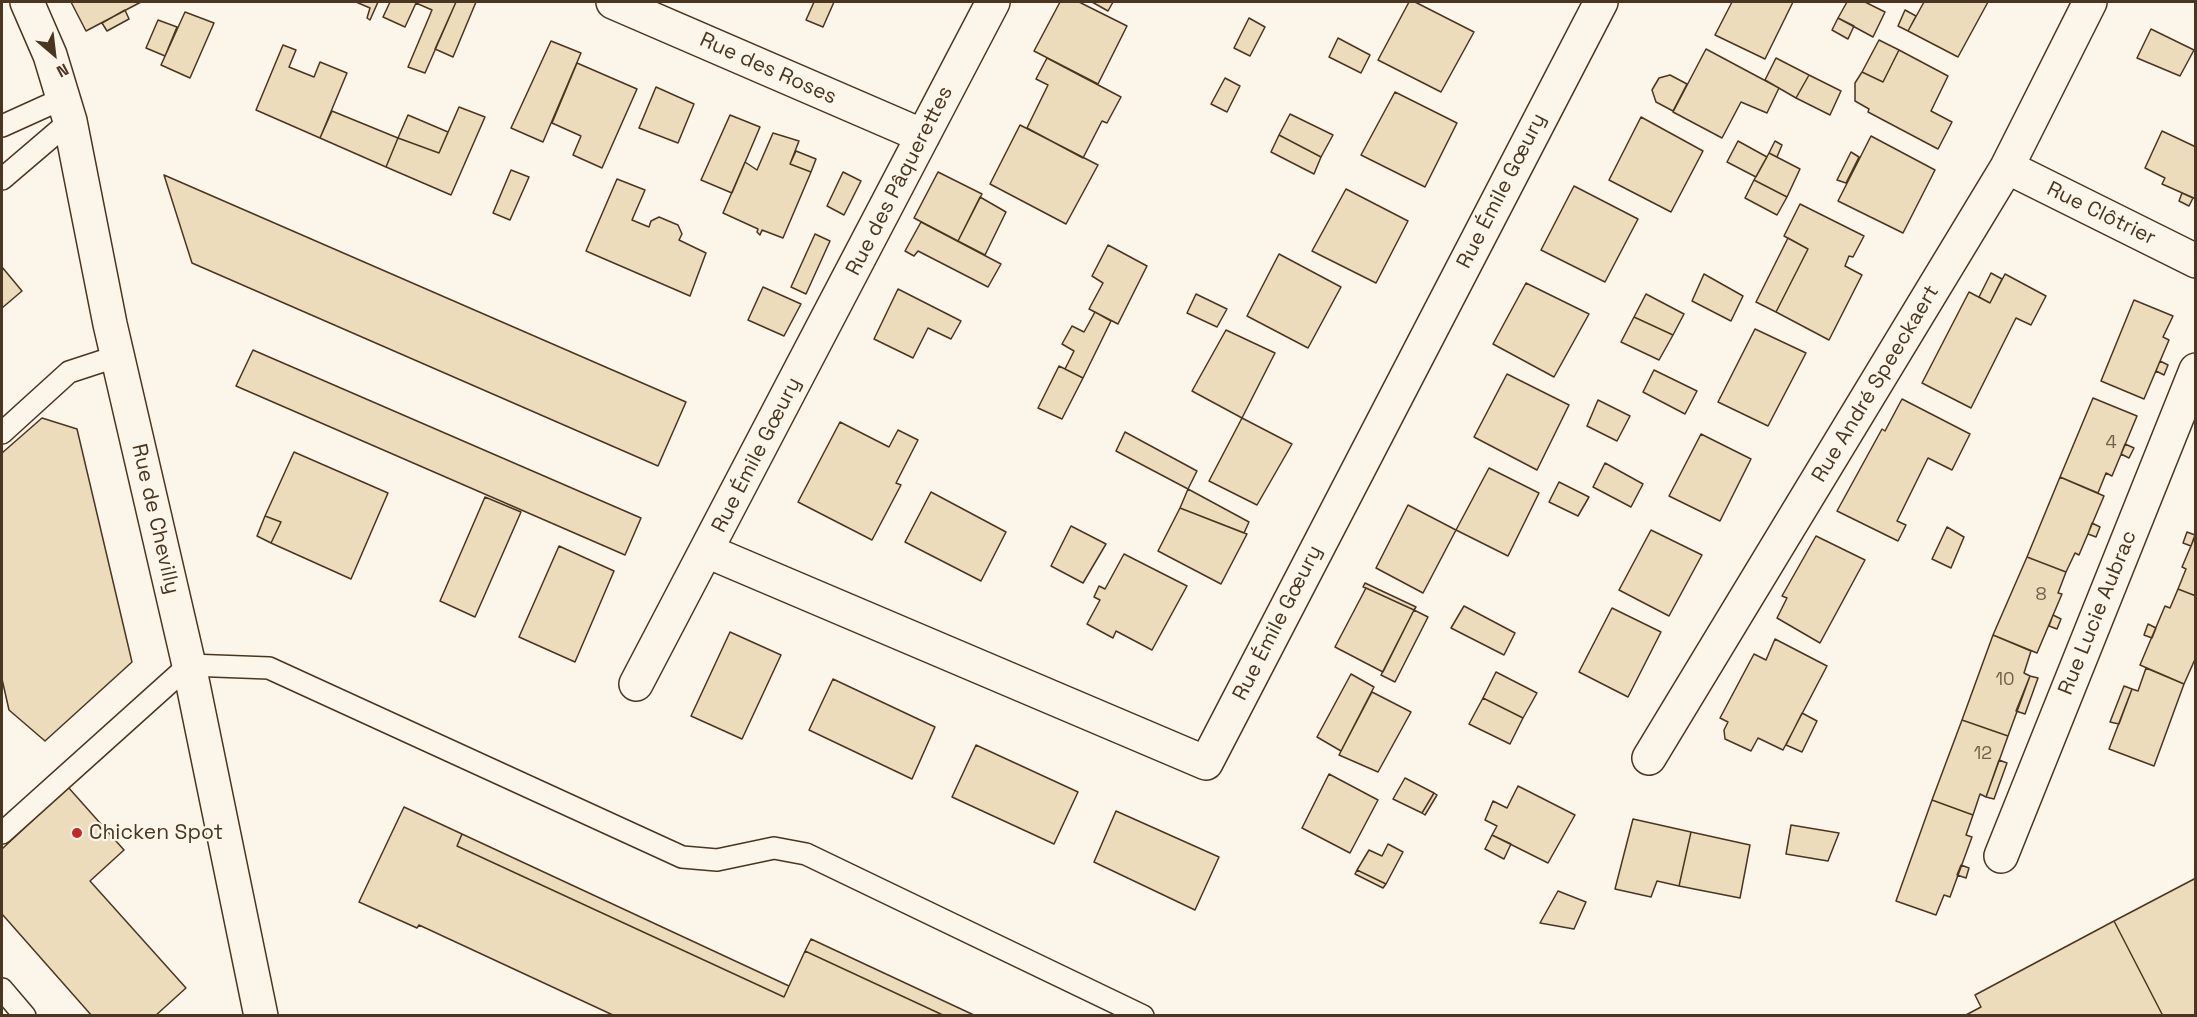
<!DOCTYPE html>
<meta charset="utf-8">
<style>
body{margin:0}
#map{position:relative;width:2197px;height:1017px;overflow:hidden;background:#fbf6e9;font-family:"Space Grotesk",sans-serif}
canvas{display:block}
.frame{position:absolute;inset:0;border:3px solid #4a3520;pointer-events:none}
.north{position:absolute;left:24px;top:24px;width:60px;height:60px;-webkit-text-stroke:4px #fbf6e9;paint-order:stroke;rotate:152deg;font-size:16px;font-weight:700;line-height:24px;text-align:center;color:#4a3520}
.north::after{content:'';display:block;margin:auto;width:21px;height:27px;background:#4a3520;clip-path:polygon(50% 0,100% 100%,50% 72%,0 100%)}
</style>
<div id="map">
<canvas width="2197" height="1017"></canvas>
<div class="frame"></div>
<div class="north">N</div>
</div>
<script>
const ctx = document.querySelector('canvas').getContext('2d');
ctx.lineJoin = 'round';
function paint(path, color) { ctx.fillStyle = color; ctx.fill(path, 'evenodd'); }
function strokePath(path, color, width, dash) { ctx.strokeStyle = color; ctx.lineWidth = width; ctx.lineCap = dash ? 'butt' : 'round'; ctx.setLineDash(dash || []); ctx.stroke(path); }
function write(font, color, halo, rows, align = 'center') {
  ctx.font = font + ' "Space Grotesk",sans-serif'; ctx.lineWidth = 4.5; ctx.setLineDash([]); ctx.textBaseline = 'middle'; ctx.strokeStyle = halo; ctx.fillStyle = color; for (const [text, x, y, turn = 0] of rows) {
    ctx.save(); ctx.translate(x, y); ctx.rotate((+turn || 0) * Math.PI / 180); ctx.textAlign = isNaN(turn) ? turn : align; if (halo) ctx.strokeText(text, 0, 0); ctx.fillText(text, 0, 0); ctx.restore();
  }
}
const building = new Path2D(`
 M71,2H141L86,31Z
 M356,2H378L370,20L367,18L370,8Z
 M390,2H456L425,73L408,67L432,10L416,3L405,27L383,17Z
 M456,2H476L453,57L435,49Z
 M814,2H834L823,27L806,20Z
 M1060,2H1079L1127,26L1098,84L1034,51Z
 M1092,2H1113L1108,11Z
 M1409,2H1415L1474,32L1441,92L1378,60Z
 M1732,2H1793L1765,59L1715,35Z
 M1847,2H1865L1885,12L1873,37L1838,18Z
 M1924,2H1988L1958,57L1908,31Z
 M125,10L129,19L107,31L102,23Z
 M1905,10L1916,16L1908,31L1898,26Z
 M185,12L214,23L190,78L161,65Z
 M1249,18L1265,27L1250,56L1234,48Z
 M1838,18L1854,26L1848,39L1832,30Z
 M158,20L177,27L165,56L146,48Z
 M2151,29L2194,50L2180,76L2137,58Z
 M1338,38L1370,55L1361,73L1329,57Z
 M1879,40L1899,50L1883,82L1862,72Z
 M551,41L581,53L543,142L511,128Z
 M283,45L296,50L289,67L314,77L320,62L347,73L320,138L256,110Z
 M1706,49L1779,88L1767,113L1741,102L1722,138L1673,112Z
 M1899,50L1948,76L1931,111L1952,122L1938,149L1868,112L1869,109L1855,101V83L1862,72L1883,82Z
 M1047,58L1121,97L1107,123L1102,121L1083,158L1027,128L1048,85L1036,79Z
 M1776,58L1809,75L1796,98L1765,80Z
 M577,63L637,89L602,168L573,155L581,136L552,123Z
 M1670,75L1687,84L1673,111L1656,102L1652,90L1659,78Z
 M1809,75L1841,91L1830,115L1796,98Z
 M1225,78L1240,86L1227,112L1211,104Z
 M656,87L694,104L678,143L639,128Z
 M1395,92L1457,123L1425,187L1361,155Z
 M459,107L485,117L451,195L386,167L398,138L439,153Z
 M332,111L398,138L386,167L320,138Z
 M1290,114L1333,135L1321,157L1279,135Z
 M408,115L448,132L439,153L398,138Z
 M730,115L760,127L732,193L701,180Z
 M1641,117L1703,151L1671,212L1609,180Z
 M1020,125L1098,165L1066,224L990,184Z
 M2162,131L2196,147V199L2162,184L2165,178L2145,168Z
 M773,133L799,141L790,164L811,172L783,238L762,230L760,235L757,232L758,229L723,213L745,162L757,170Z
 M1279,135L1321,157L1314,174L1271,152Z
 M1871,136L1935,170L1903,233L1838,201Z
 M1738,141L1767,157L1756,177L1727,162Z
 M1775,141L1782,145L1777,157L1769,153Z
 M796,151L816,159L811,172L790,164Z
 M1851,152L1859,157L1846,183L1837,180Z
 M1769,153L1800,169L1787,197L1754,180Z
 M511,170L529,177L510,220L493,213Z
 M843,172L861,181L844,215L827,206Z
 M938,172L982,194L958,241L914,218Z
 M164,175L686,402L658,466L192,263Z
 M617,179L645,190L632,220L649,227L651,221L659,217L678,225L682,234L679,240L706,253L690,296L586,251Z
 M1754,180L1787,197L1777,215L1745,198Z
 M1574,186L1638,219L1605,282L1541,250Z
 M1346,189L1408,221L1376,283L1312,251Z
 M2182,193L2193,198L2189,206L2179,201Z
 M980,197L1006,212L985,255L958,241Z
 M1800,204L1864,236L1853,257L1849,256L1845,266L1862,275L1829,340L1776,312L1808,249L1784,236Z
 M921,222L1001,264L988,287L918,251L914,256L905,251Z
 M815,234L830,241L806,294L791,287Z
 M1788,238L1808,249L1776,312L1756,302Z
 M1108,245L1147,266L1118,324L1089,309L1103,283L1092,276Z
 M1279,254L1341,287L1308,348L1247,316Z
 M2,267L22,291L2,308Z
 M1991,273L2002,279L1990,303L1979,297Z
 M1704,274L1743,296L1731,321L1692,301Z
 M2005,274L2046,296L2031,325L2016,318L1971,408L1922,383L1969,292L1990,303Z
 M1526,283L1589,314L1554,377L1493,344Z
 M763,287L801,304L784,336L748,320Z
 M898,289L961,321L951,339L928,328L913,358L874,339Z
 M1196,294L1227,309L1217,327L1187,313Z
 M1646,294L1684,314L1673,335L1634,317Z
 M2134,300L2173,316L2163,337L2169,340L2144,399L2101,381Z
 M1095,312L1111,321L1083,378L1065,369L1074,351L1062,344L1072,326L1084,332Z
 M1634,317L1673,335L1659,360L1621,342Z
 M1755,329L1806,353L1768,426L1718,402Z
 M1226,330L1275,353L1242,418L1192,391Z
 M253,350L641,518L625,555L236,386Z
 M2160,361L2168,365L2164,375L2156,371Z
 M1059,366L1083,378L1062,419L1038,408Z
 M1654,370L1697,391L1685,414L1643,392Z
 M1507,374L1569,405L1537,470L1474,437Z
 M2093,398L2137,416L2112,476L2106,473L2098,493L2060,477Z
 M1902,399L1970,434L1952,470L1928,458L1897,521L1906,525L1898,541L1837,511L1882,429L1885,431Z
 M1598,400L1630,416L1617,441L1587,426Z
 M42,418L77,429L132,662L45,741L9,710L2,679V453Z
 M1242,418L1292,444L1257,505L1209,481Z
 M840,422L889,447L898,430L918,440L896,483L901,485L872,540L798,502Z
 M1125,432L1197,471L1188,489L1116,451Z
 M1701,434L1751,459L1720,521L1669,496Z
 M2125,444L2134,448L2129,458L2121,454Z
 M294,452L388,493L351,579L271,543L281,522L265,516Z
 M1605,463L1643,484L1631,507L1593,487Z
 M1489,468L1539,493L1508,556L1456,530Z
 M2060,477L2104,496L2079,555L2075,553L2066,572L2027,557Z
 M1559,482L1589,497L1578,516L1549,502Z
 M1188,489L1249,522L1244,533L1180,508Z
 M931,492L1006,532L981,581L905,542Z
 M485,497L521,512L475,617L440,601Z
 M1408,505L1456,530L1423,593L1376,568Z
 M1180,508L1247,534L1221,584L1158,551Z
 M265,516L281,522L271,543L257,536Z
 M2092,523L2100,527L2096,537L2088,534Z
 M1071,526L1106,544L1083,583L1051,566Z
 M1947,527L1964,537L1951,568L1932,559Z
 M1651,530L1702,555L1669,616L1619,590Z
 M2187,532L2195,535L2191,546L2183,543Z
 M2196,534V596L2178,589L2186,569L2182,567Z
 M1816,536L1865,560L1820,643L1777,618L1787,598L1782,596Z
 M559,546L614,571L575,662L519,637Z
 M1124,554L1187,586L1152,650L1116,631L1113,638L1087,624L1100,600L1094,597L1099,586L1105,589Z
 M2027,557L2066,572L2058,593L2062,594L2037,653L1993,635Z
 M1365,583L1416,607L1414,610L1366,588L1363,587Z
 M1366,588L1414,610L1383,672L1335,647Z
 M2178,589L2196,596V657L2184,684L2140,665L2165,606L2170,608Z
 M1464,606L1515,633L1504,655L1451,628Z
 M1612,608L1661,632L1628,697L1579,672Z
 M1414,610L1428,617L1395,682L1381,675Z
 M2053,615L2061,619L2057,629L2049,626Z
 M2148,624L2156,628L2152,638L2144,635Z
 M730,632L781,655L742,739L691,716Z
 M1993,635L2031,651L2024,673L2030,676L2008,736L1962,720Z
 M1775,639L1827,666L1783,750L1758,738L1751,751L1725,739L1724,730L1728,722L1720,718L1754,654L1766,660Z
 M2146,668L2184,684L2154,766L2109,749L2132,689L2138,691Z
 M1496,672L1537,693L1523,718L1483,698Z
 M1351,674L1374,687L1341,751L1317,737Z
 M2030,676L2038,678L2025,714L2016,711Z
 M833,679L935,727L912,779L809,730Z
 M2124,686L2132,689L2119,724L2110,722Z
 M1372,692L1411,712L1378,772L1339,755Z
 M1483,698L1523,718L1510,744L1469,724Z
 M1802,713L1817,721L1802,752L1786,745Z
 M1962,720L2008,736L1986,797L1980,794L1973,815L1932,800Z
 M976,745L1078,792L1054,844L952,797Z
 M1999,760L2007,763L1994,799L1986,797Z
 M1329,774L1378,800L1350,853L1302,828Z
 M1405,778L1434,793L1422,813L1393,799Z
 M1518,786L1575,815L1548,863L1492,835L1497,826L1485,820L1493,801L1507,808Z
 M68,787L124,850L90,881L186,988L155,1016H92L2,914V849Z
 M1434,793L1437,795L1425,815L1422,813Z
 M1932,800L1973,815L1966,835L1972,837L1950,897L1944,895L1936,915L1896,901Z
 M404,807L462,834L457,846L784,997L805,951L945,1016H615L419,925L417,928L359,902Z
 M1116,811L1219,857L1195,910L1094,862Z
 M1633,819L1691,832L1679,886L1657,881L1651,897L1615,889Z
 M1791,825L1839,833L1828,861L1786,854Z
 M1691,832L1750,845L1740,898L1679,886Z
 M462,834L789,986L784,997L457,846Z
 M1492,835L1511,844L1504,859L1485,849Z
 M1388,844L1403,852L1386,884L1357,870L1369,850L1382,856Z
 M1961,865L1969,868L1966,878L1957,875Z
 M1357,870L1386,884L1383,888L1355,874Z
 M2196,878V1016H2163L2114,921Z
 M1558,891L1586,902L1574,929L1540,923Z
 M2114,921L2163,1016H1964L1981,1007L1975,995Z
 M811,939L976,1016H945L805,951Z`);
paint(building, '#ecdcbc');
strokePath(building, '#4a3520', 1.5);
const lane = new Path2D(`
 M2,126L64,98
 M2,179L70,121
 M2,433L69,372L118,356
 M2,833L189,665L269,668L682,857L717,860L774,848L806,854L1143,1016
 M2,989L25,1016`);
const street = new Path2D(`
 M613,2L923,136
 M2007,167L2196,261
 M707,551L1206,763L1601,2
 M636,684L993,2
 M1649,758L2007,167L2090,2
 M2001,856L2196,370`);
const secondary = new Path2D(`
 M27,2L50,55L70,121L110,324L189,665L261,1016`);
strokePath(lane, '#4a3520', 24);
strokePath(street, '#4a3520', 36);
strokePath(secondary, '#4a3520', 36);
strokePath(lane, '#fbf6e9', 21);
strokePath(street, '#fbf6e9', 33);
strokePath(secondary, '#fbf6e9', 33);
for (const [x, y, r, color] of [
 [77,833,6,"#c62828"]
]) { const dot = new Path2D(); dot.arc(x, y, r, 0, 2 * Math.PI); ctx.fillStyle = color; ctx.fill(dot); strokePath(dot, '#fbf6e9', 2); }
write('18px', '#725f47', null, [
 ["4",2111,443],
 ["8",2041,595],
 ["10",2005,680],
 ["12",1983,754]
]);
write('21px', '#4a3520', '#fbf6e9', [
 ["Rue des Roses",768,69,24],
 ["Rue des Pâquerettes",900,181,-63],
 ["Rue Émile Gœury",1502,191,-63],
 ["Rue Clôtrier",2101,214,26],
 ["Rue André Speeckaert",1876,384,-59],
 ["Rue Émile Gœury",757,455,-63],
 ["Rue de Chevilly",155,519,77],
 ["Rue Lucie Aubrac",2098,613,-68],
 ["Rue Émile Gœury",1278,623,-63]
]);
write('21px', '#4a3520', '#fbf6e9', [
 ["Chicken Spot",89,833]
], 'left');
</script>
